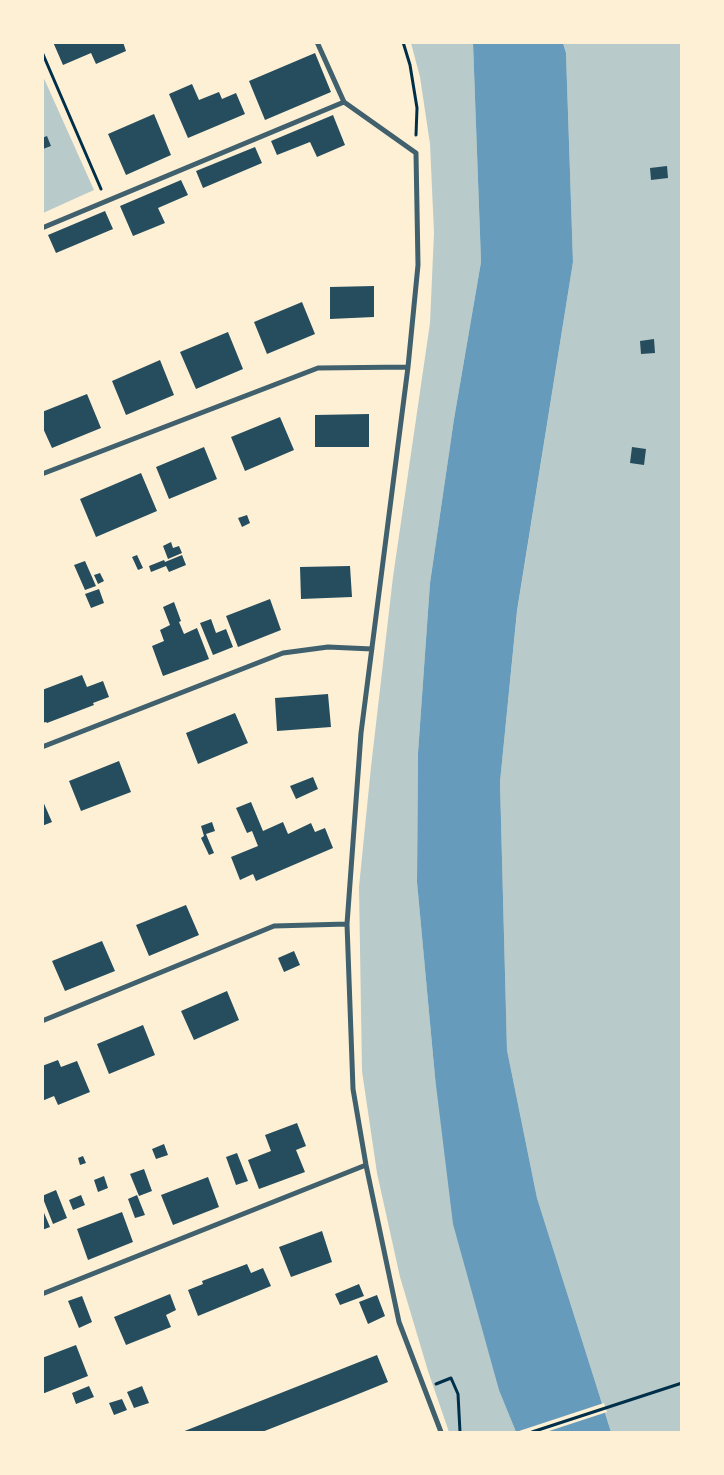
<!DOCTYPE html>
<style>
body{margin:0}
#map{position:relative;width:724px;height:1475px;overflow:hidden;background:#fdf0d5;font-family:Jost,sans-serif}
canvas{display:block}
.frame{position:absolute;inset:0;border:44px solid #fdf0d5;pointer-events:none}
</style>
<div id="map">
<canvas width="724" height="1475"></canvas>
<div class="frame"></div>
</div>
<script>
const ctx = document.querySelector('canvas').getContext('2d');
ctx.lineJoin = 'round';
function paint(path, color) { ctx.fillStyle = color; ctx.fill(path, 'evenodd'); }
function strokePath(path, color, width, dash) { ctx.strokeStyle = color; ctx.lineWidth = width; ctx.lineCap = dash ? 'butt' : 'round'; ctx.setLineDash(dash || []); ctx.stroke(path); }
paint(new Path2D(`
 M411,43H473L481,262L454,419L430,583L418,753L417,881L435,1077L499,1389L516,1432H449L428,1371L400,1277L377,1173L362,1071L359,887L371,767L393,577L430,323L434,233L430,144L420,77Z
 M563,43H681V1432H611L537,1198L507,1050L500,782L517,612L573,262L566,53Z
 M42,74L94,190L43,213H42Z`), '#b9caca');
paint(new Path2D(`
 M473,43H563L566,53L573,262L517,611L500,782L507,1050L537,1198L611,1432H516L499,1390L453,1224L435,1077L417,882L418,753L430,583L454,419L481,262Z`), '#669bbc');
paint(new Path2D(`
 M604,1403L607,1412L546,1432H516Z`), '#fdf0d5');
paint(new Path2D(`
 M53,42H123L126,51L96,64L91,53L63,65Z
 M315,53L331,92L265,120L249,81Z
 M192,84L199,100L219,92L222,99L236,93L245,114L188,138L169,94Z
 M154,114L171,155L126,175L108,134Z
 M333,115L345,145L317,157L310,142L277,155L271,141Z
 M47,136L51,146L43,149L42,138Z
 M255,147L262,163L203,188L196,171Z
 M667,166L668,178L651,180L650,168Z
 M181,180L188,195L158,208L165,223L133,236L120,206Z
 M105,211L113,229L56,253L48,235Z
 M374,286V317L330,319V287Z
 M302,302L315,334L267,354L254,322Z
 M228,332L243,369L196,389L180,352Z
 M654,339L655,353L641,354L640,341Z
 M160,360L174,395L126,415L112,381Z
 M87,394L101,428L52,448L42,426V412Z
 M369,414V447H315V415Z
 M280,417L294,450L245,471L231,437Z
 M204,447L217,479L169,499L156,467Z
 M632,447L646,449L644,465L630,463Z
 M141,473L157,511L96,537L80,499Z
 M247,515L250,523L242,527L238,518Z
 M171,542L173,548L179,546L182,553L168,559L163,546Z
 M137,555L143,568L138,570L132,557Z
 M182,555L186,565L169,572L166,566L151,572L149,566L164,560L165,562Z
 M85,561L96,586L85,590L74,565Z
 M350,566L352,597L301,599L300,567Z
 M100,573L104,581L98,584L94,575Z
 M99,589L104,603L91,608L85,594Z
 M270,599L281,630L238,647L226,616Z
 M174,602L181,621L179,622L184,634L197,628L209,659L163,676L152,646L164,641L160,630L170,625L163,607Z
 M211,619L216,633L226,629L233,647L213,655L200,623Z
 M82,675L87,687L103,681L109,697L93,703L94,705L47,723L46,722L42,723V690Z
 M328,694L331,727L277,731L275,698Z
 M235,713L248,743L198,764L186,733Z
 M119,761L131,792L81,811L69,781Z
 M313,777L318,789L296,799L290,786Z
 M42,799L52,822L42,826Z
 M251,802L263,831L283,822L288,834L311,823L315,832L325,828L333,848L256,881L253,874L240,880L231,857L258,846L252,831L247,833L236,808Z
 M212,822L215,831L206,834L214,853L209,855L201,838L204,836L201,826Z
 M186,905L199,935L149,956L136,925Z
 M102,941L115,971L65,991L52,961Z
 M294,951L300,965L284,972L278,958Z
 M227,991L239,1020L194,1040L181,1011Z
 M143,1025L155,1055L109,1074L97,1044Z
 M58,1060L61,1067L77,1061L90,1092L58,1105L54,1096L42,1101V1066Z
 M297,1123L306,1146L296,1150L305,1172L259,1189L248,1160L271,1151L265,1135Z
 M164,1144L168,1155L156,1159L152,1149Z
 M237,1153L248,1181L236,1185L226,1157Z
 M83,1156L86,1163L80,1165L78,1158Z
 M144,1169L152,1191L139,1196L130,1174Z
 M104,1176L108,1188L98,1192L94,1180Z
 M208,1177L219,1207L173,1225L161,1195Z
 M56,1190L67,1218L53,1224L42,1196Z
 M81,1195L85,1205L73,1210L69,1200Z
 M137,1195L145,1215L135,1218L128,1199Z
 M42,1208L50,1227L42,1230Z
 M122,1212L133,1242L88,1260L77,1229Z
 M322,1231L332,1262L291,1277L279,1247Z
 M247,1264L251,1273L263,1268L271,1286L198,1316L188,1290L203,1284L202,1281Z
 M359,1284L364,1296L340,1305L335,1294Z
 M170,1294L176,1310L166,1315L171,1327L126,1345L114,1317Z
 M377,1295L385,1316L368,1324L359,1302Z
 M82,1296L92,1322L79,1328L68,1301Z
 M76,1345L88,1376L42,1394V1358Z
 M377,1355L388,1382L346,1399L262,1432H182Z
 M89,1386L94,1397L76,1404L72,1393Z
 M142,1386L149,1403L134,1408L127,1392Z
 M122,1399L127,1410L114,1415L109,1403Z`), '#264d5e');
strokePath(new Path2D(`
 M403,42L410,65L417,108L416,135
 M42,52L101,189
 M436,1384L451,1378L458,1394L460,1432
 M532,1432L682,1383`), '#003049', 3);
strokePath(new Path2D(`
 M317,42L344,102L416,153L418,265L408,367L361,733L347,924L353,1089L366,1165L399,1322L441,1432
 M42,228L344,102
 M42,474L318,368L408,367
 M42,747L283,653L328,647L372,649
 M42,1021L274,926L347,924
 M42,1294L366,1165`), '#3f606c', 5);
</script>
